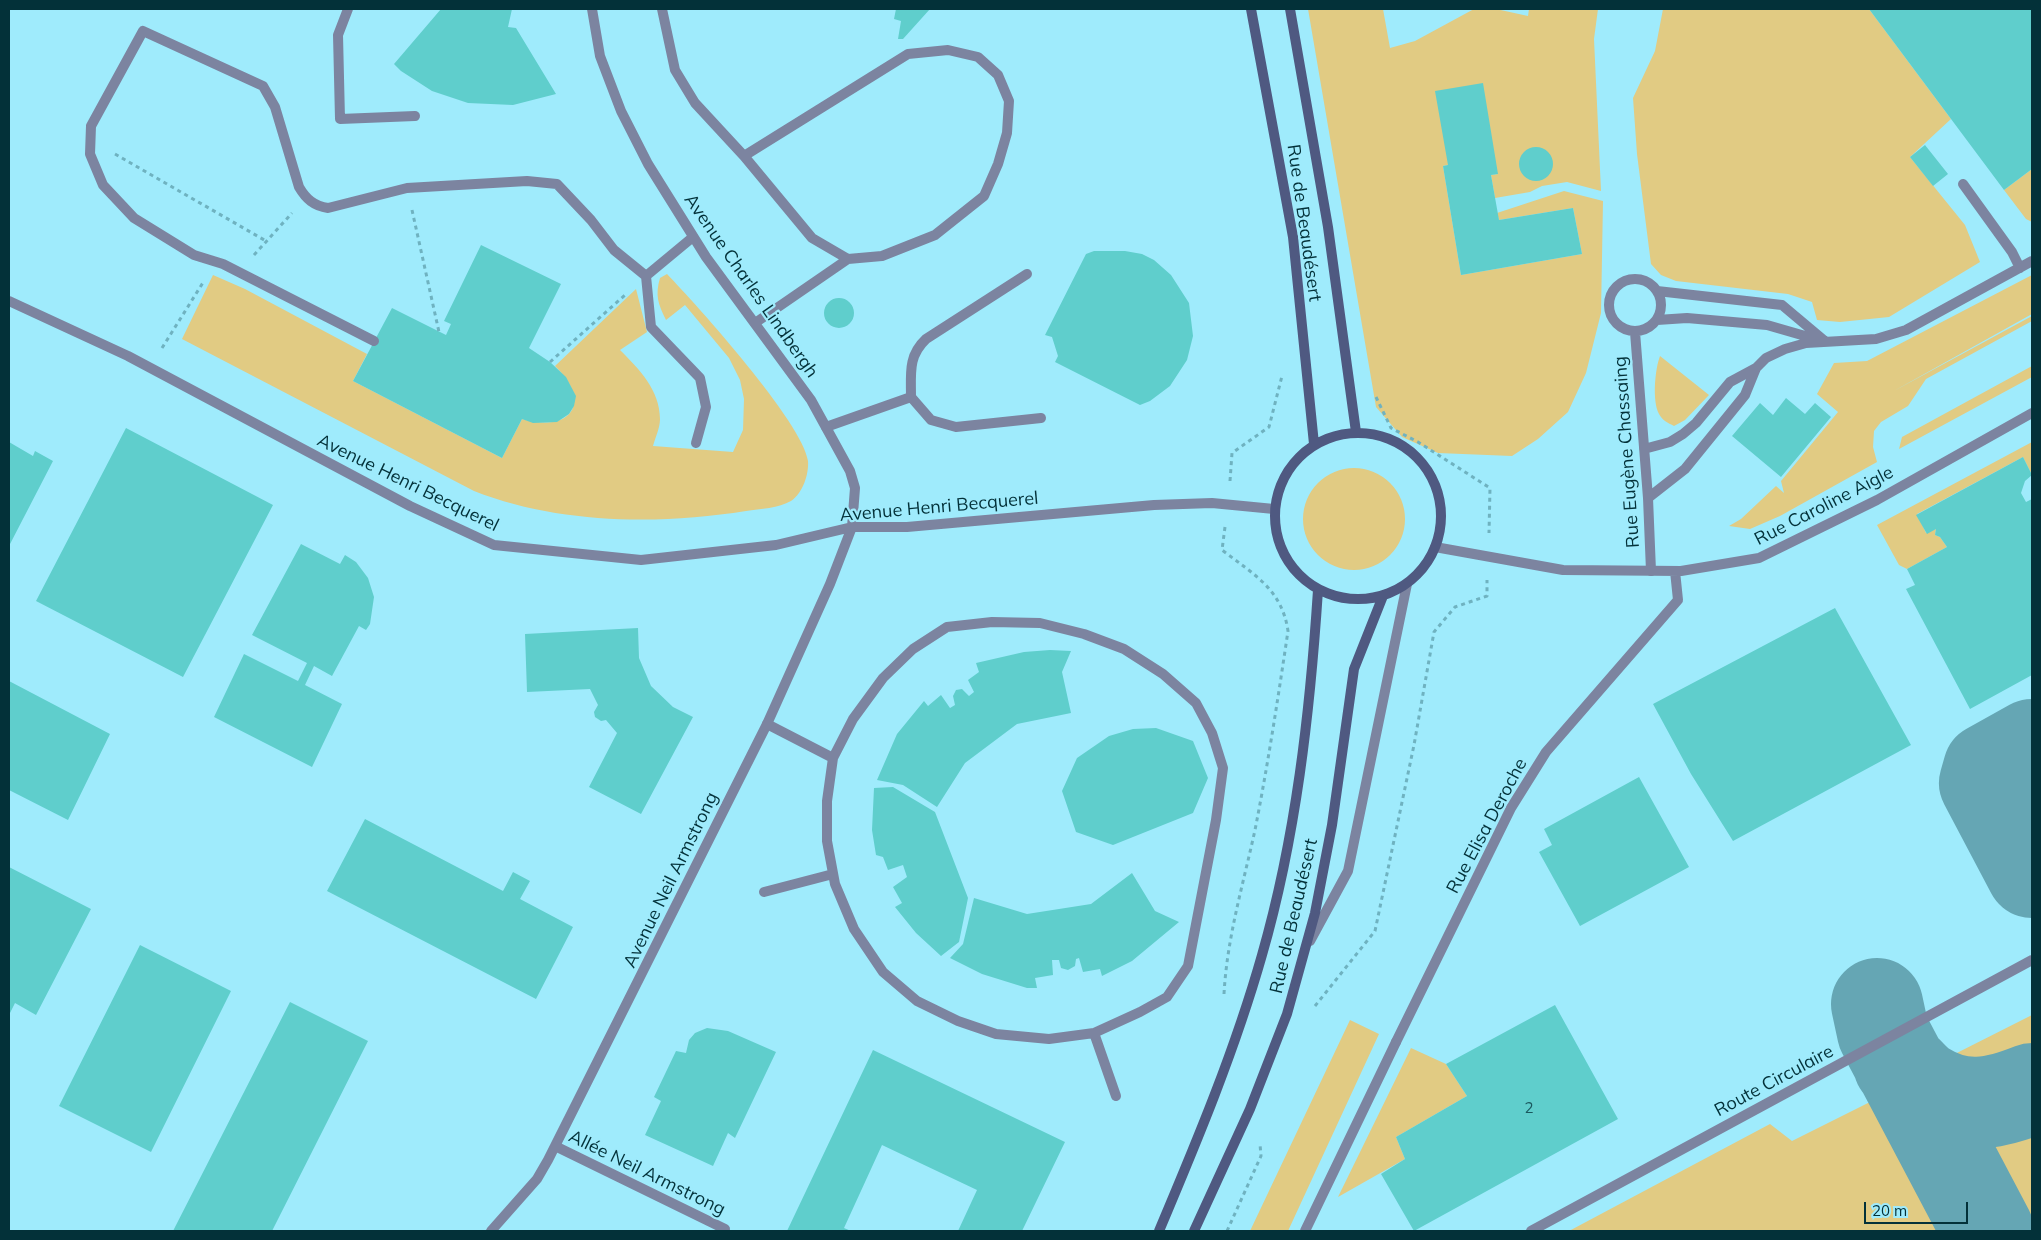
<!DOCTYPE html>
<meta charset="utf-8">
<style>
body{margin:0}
#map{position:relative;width:2041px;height:1240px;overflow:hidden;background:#9febfc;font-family:Mulish,sans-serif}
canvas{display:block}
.frame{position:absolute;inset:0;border:10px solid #033139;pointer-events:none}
.scale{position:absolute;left:1864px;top:1202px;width:104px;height:22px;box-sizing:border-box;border:2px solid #033139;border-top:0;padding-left:6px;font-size:15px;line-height:18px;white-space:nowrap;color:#033139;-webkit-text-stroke:4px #9febfc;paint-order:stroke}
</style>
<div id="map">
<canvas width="2041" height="1240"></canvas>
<div class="frame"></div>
<div class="scale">20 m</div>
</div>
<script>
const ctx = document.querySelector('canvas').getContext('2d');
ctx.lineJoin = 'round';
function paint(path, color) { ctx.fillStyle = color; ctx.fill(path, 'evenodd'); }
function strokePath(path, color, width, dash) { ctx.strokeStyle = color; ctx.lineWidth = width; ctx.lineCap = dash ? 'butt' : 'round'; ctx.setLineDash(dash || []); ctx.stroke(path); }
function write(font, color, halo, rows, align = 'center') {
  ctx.font = font + ' Mulish,sans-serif'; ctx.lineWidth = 4.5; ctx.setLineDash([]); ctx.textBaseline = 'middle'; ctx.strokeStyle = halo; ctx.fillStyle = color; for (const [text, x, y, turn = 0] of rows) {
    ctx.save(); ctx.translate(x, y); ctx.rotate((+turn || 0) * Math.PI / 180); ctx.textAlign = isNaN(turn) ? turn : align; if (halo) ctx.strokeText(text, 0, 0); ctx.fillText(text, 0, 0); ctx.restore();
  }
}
paint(new Path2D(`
 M1308,9H1383L1390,48L1415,41L1474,9H1496L1528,16L1529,9H1598L1594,39L1601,191L1567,182L1542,186L1530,192L1495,198L1491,175L1498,174L1448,165L1443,166L1461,275L1582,254L1573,208L1499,220L1497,213L1564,191L1603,201L1601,313L1586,373L1568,412L1538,439L1512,456L1438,453L1402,437L1376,407Z
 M1663,9H1869L1951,119L1910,157L1965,225L1980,262L1889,317L1840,322L1817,320L1812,302L1788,294L1676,281L1661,275L1651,264L1637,154L1633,98L1655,51Z
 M2032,169V222L2026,219L2004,190Z
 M667,274C697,305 803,423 808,461C809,474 803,493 791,501C779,508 760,509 746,511C658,525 558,524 474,491L182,339L213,275L245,289L367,354L353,381L502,458L522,419C569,433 594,404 555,366L636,289L647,332L620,350C639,369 660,390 660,419C660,428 655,438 653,446L733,452L743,430L744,399L740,380L729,358L685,305L666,320C658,304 655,295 660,278Z
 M2032,275V314L1892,392L2032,316V321L1926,379L1908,406L1881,422L1874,431L1873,447L1877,462L1780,516L1750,529L1729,526L1741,519L1776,486L1784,493L1781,481L1838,412L1817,394L1834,363L1867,361Z
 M1660,356L1709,395L1685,420L1674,426C1668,423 1662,420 1659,414C1652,401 1655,369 1660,356Z
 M2032,366V377L1899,449L1902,437Z
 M2032,442V475L2023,457L1917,514L1926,533L1936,529L1935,535L1940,537L1947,547L1907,569L1899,565L1877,525Z
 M1303 519a51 51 0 1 1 102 0a51 51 0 1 1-102 0Z
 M2032,1015V1058C2023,1063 2013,1070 2004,1073C1980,1079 1955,1076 1935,1064Z
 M1350,1020L1379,1034L1288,1231H1250Z
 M1411,1048L1446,1064L1467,1096L1396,1137L1405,1159L1338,1197Z
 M1883,1101L1900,1117L1961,1231H1569L1770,1124L1792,1141L1868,1103Z
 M2032,1117V1231H2011L1979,1164C1983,1135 2009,1129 2032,1117Z`), '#e1cb83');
strokePath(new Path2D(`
 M2032,745L1989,769L1985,783L2032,872
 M1877,1004L1883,1032L1988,1231
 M1899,1064C1907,1071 1915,1082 1925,1088C1962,1111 1994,1104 2032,1089`), '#65a6b4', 92);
paint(new Path2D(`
 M441,9H512L508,27L516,28L556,94L513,105L468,103L432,91L401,71L394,64Z
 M896,9H930L903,39H898L901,21L894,19Z
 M1869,9H2032V169L2004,190Z
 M1483,83L1498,174L1491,175L1499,220L1573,208L1582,254L1461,275L1443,166L1448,165L1435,91Z
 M1925,145L1948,174L1933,186L1910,157Z
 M1519 164a17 17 0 1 1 34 0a17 17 0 1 1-34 0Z
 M481,245L561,284L529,348L550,362L566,377L576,396L574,406L569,414L557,422L533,423L522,419L502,458L353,381L392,308L446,335L451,324L444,321Z
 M1094,251H1125L1142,254L1154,260L1171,275L1189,303L1193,336L1187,360L1170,386L1150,401L1140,405L1055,362L1058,356L1052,337L1045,335L1086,254Z
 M824 313a15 15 0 1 1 30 0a15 15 0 1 1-30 0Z
 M1786,398L1805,414L1815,403L1831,417L1781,477L1732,436L1760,403L1773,415Z
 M126,428L273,505L183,677L36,601Z
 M9,442L33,456L35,451L53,461L9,546Z
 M2023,457L2032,475L2025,481L2021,493L2026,502L2032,499V675L1970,709L1906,589L1915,585L1907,569L1947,547L1940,537L1935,535L1936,529L1927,534L1916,515Z
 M301,544L340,564L345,555L356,562L368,578L374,597L370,624L366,630L359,626L332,676L314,666L305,685L342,704L312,767L214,717L244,654L298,681L307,663L252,635Z
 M1835,608L1911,745L1733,841L1691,774L1653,704Z
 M638,628L639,658L651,686L673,707L693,717L641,814L589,787L617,733L606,720L601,721L595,717L594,712L598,705L590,689L527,692L525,634Z
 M1050,650L1071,651L1062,672L1071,713L1017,724L965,763L937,807L903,785L877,780L897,734L924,701L928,706L941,695L950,708L955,705L953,696L956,690L962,689L969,696L974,692L968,680L979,672L976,663L1024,652Z
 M9,681L110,734L68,820L9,790Z
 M1156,728L1193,741L1208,778L1193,813L1113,845L1076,832L1062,791L1077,758L1109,736L1133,729Z
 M1639,777L1689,867L1580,926L1539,852L1552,845L1544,829Z
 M893,787L935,812L968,898L959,942L941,956L916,933L895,907L902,903L893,887L907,877L903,865L888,870L883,857L876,855L872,830L874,788Z
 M365,819L503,891L513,872L530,881L520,899L573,927L536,999L327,891Z
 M9,867L91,909L36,1015L15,1003L9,1015Z
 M1132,873L1155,911L1179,922L1132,961L1102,976L1100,969L1083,972L1079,958L1076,959L1075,966L1068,970L1061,968L1059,960H1052L1053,975L1035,978L1037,988H1027L982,974L950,958L963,944L974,898L1027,914L1091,904Z
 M140,945L231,991L151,1152L59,1106Z
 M290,1002L368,1041L272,1231H173Z
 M1555,1005L1618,1119L1414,1231L1381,1174L1405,1159L1396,1137L1467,1096L1446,1064Z
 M707,1028L728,1031L776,1052L735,1138L728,1133L713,1166L645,1135L661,1101L654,1097L676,1051L686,1053L689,1040L695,1033Z
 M873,1050L1065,1142L1022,1231H958L977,1190L882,1145L844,1228L851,1231H787Z`), '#5fcecc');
strokePath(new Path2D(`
 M115,154L266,241
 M412,210L439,332
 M254,255L292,213
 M162,348L204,281
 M550,362L625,295
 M1376,397L1391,428L1418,442L1490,488L1489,533
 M1230,481L1232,453L1269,427L1282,376
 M1224,994C1227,938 1243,885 1255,830C1268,764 1278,698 1288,631C1282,589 1253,574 1222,550L1225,527
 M1315,1006L1375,931L1414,745L1434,632L1455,607L1487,596V580
 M1227,1231L1261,1156L1260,1144`), '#6fb2c0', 3, [4, 4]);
strokePath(new Path2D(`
 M348,9L338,35L340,119L415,116
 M662,9L675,70L695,103L744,156L812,238L848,259L882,256L935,235L984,196L998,164L1007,133L1009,101L998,75L978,57L948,50L908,54L744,156
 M1963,184L2012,252L2020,268
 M646,276L693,237
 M1609 305a26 26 0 1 1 52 0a26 26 0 1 1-52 0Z
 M1657,291L1782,305L1826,342
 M1657,320L1687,318L1767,325L1819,340
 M755,323L848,259
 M1635,332L1648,498L1651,571
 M374,341L223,264L194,255L134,218L103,185L90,154L91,126L143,31L263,86L275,107L299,187C306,199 314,206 328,208L407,188L527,181L557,184L591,220L614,250L646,276L651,327L700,378L706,407L696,443
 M911,397C911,373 908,356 926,339L1027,274
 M826,427L911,397L931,420L956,427L1041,418
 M1644,449L1670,442L1683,434L1696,423L1730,382L1756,368L1766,358L1785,349L1806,343L1876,339L1906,330L2032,261
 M1648,498L1685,469L1745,395L1756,368
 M992,622L1040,623L1084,634L1124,649L1163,674L1196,703L1212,733L1223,768L1216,820L1188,966L1167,997L1140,1012L1094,1033L1049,1039L996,1034L958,1021L917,1001L883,972L854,929L835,884L827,841V801L833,758L853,719L883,678L913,649L947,627Z
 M767,724L833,758
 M764,892L833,874
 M1310,941L1348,871L1407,584
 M1094,1033L1116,1096
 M1305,1231L1396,1042
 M1531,1231L2032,960`), '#7c84a0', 10);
strokePath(new Path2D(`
 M9,301L128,356L410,506L494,545L641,560L776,545L852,527H907L1154,505L1212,503L1274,509
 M1435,547L1563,570L1681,571L1759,558L1877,500L2032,413
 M1396,1042L1511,808L1546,752L1678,600L1675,571
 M555,1146L725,1229
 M491,1231L537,1179L548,1160L767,724L830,584L852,527L855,488L850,471L811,400L706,257L648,164L621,111L600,56L592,9`), '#7c84a0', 10);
strokePath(new Path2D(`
 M1251,9L1293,237L1314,444
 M1290,9L1328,227L1356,432
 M1275 516a83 83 0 1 1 166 0a83 83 0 1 1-166 0Z
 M1159,1231C1197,1141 1235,1050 1262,955C1296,837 1310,712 1318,590
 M1194,1231L1250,1109L1287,1014L1315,913L1332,825L1354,669L1383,596`), '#4f5981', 10);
write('15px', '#1a585e', null, [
 ["2",1529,1108]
]);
write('18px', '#033139', '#9febfc', [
 ["Rue de Beaudésert",1304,223,82],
 ["Avenue Charles Lindbergh",751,286,55],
 ["Rue Eugène Chassaing",1627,452,-94],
 ["Avenue Henri Becquerel",408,483,26],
 ["Rue Caroline Aigle",1824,506,-27],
 ["Avenue Henri Becquerel",939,507,-5],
 ["Rue Elisa Deroche",1487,826,-62],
 ["Avenue Neil Armstrong",671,880,-64],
 ["Rue de Beaudésert",1294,916,-77],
 ["Route Circulaire",1774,1081,-28],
 ["Allée Neil Armstrong",647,1173,26]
]);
</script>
